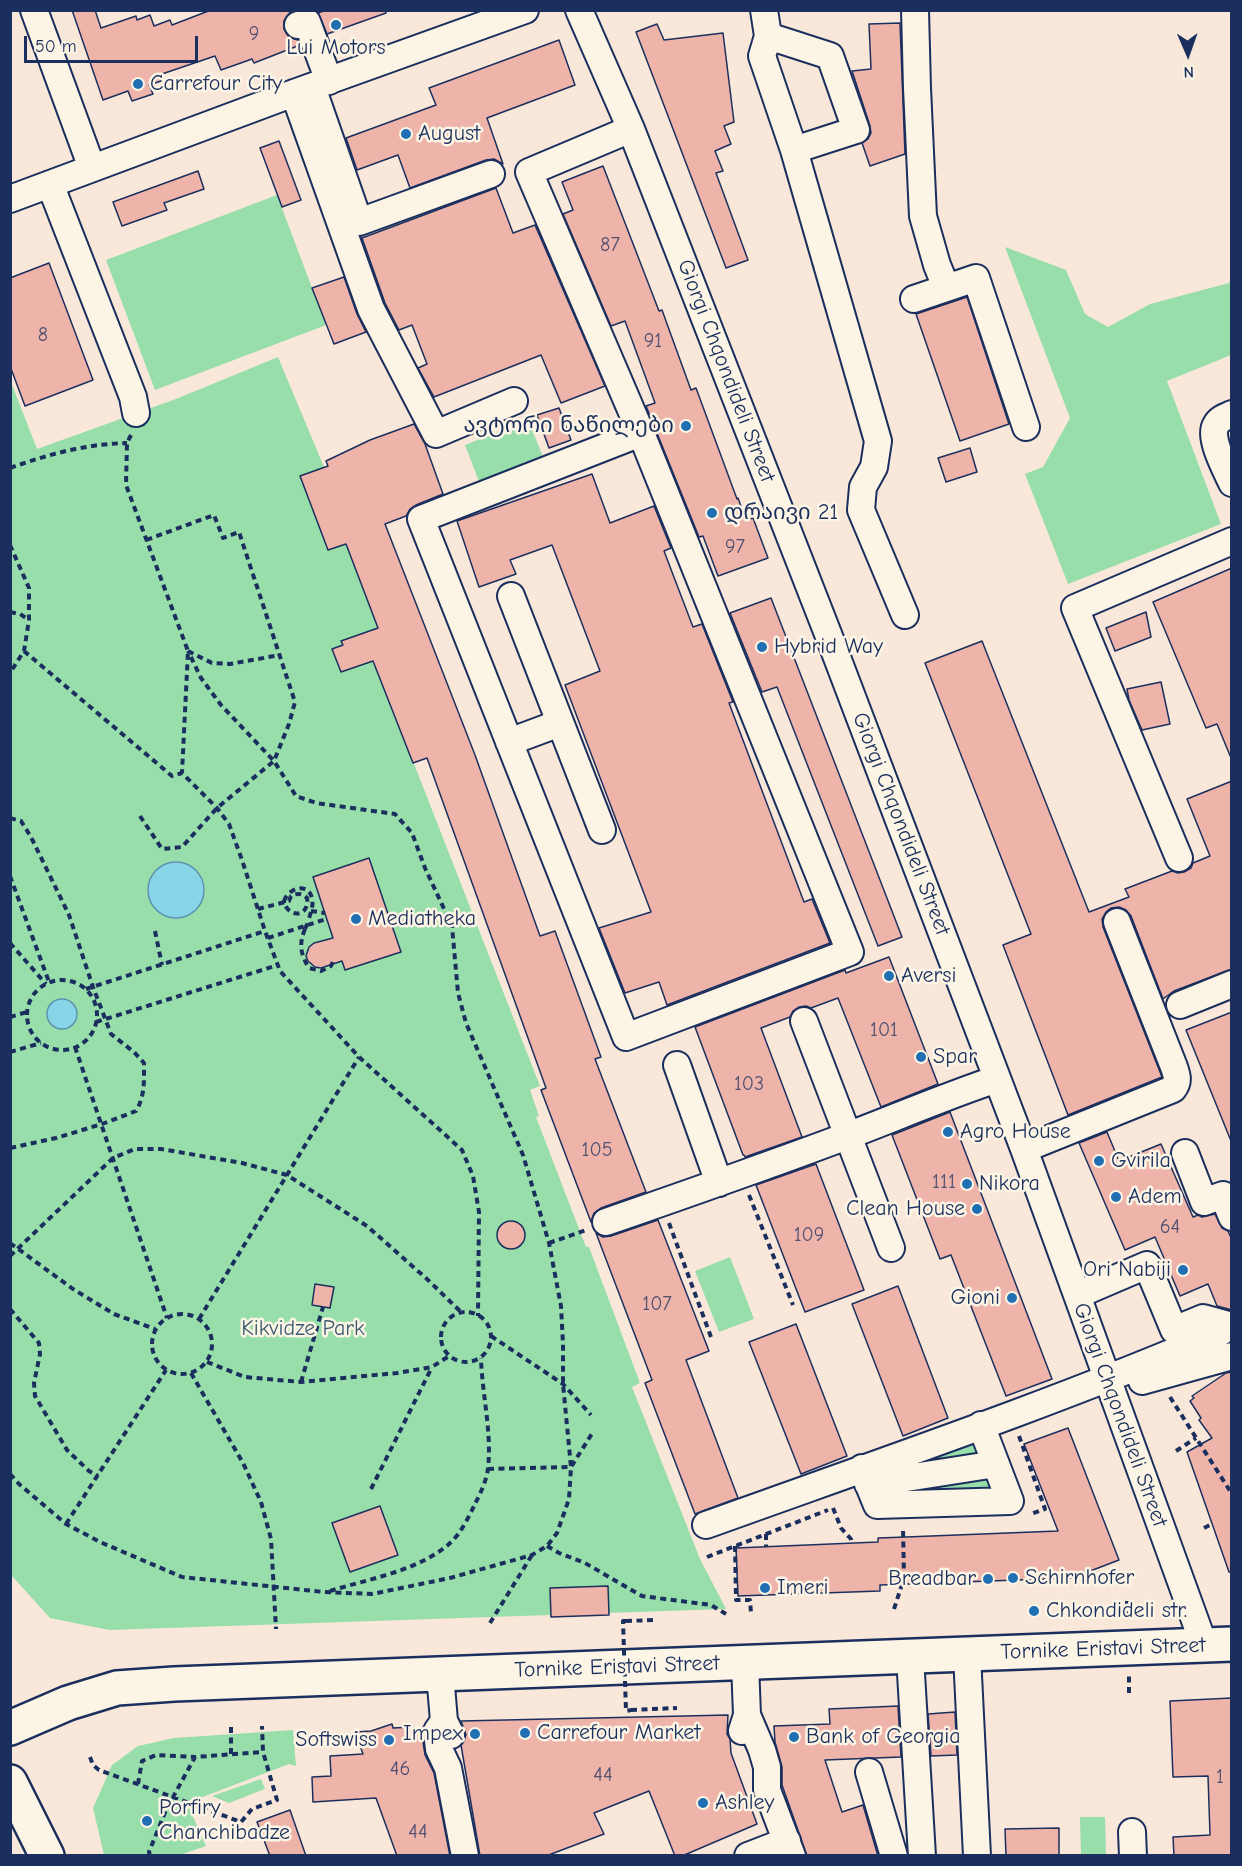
<!DOCTYPE html>
<meta charset="utf-8">
<style>
body{margin:0}
#map{position:relative;width:1242px;height:1866px;overflow:hidden;background:#f9e8d9;font-family:"Comic Neue",sans-serif}
canvas{display:block}
.frame{position:absolute;inset:0;border:12px solid #1b2f5e;pointer-events:none}
.north{position:absolute;left:1158px;top:24px;width:60px;height:60px;-webkit-text-stroke:4px #fcf5e5;paint-order:stroke;rotate:178deg;font-size:16px;font-weight:700;line-height:24px;text-align:center;color:#1b2f5e}
.north::after{content:'';display:block;margin:auto;width:21px;height:27px;background:#1b2f5e;clip-path:polygon(50% 0,100% 100%,50% 72%,0 100%)}
.scale{position:absolute;left:24px;top:36px;width:174px;height:27px;box-sizing:border-box;border:3px solid #1b2f5e;border-top:0;padding-left:8px;font-size:18px;line-height:21px;white-space:nowrap;color:#1b2f5e;-webkit-text-stroke:4px #fcf5e5;paint-order:stroke}
</style>
<div id="map">
<canvas width="1242" height="1866"></canvas>
<div class="frame"></div>
<div class="north">N</div>
<div class="scale">50 m</div>
</div>
<script>
const ctx = document.querySelector('canvas').getContext('2d');
ctx.lineJoin = 'round';
function paint(path, color) { ctx.fillStyle = color; ctx.fill(path, 'evenodd'); }
function strokePath(path, color, width, dash) { ctx.strokeStyle = color; ctx.lineWidth = width; ctx.lineCap = dash ? 'butt' : 'round'; ctx.setLineDash(dash || []); ctx.stroke(path); }
function write(font, color, halo, rows, align = 'center') {
  ctx.font = font + ' "Comic Neue","Noto Sans Georgian",sans-serif'; ctx.lineWidth = 5; ctx.setLineDash([]); ctx.textBaseline = 'middle'; ctx.strokeStyle = halo; ctx.fillStyle = color; for (const [text, x, y, turn = 0] of rows) {
    ctx.save(); ctx.translate(x, y); ctx.rotate((+turn || 0) * Math.PI / 180); ctx.textAlign = isNaN(turn) ? turn : align; if (halo) ctx.strokeText(text, 0, 0); ctx.fillText(text, 0, 0); ctx.restore();
  }
}
paint(new Path2D(`
 M277,195L326,325L155,390L106,260Z
 M1005,247L1066,270L1085,314L1108,327L1150,304L1229,283L1231,279V355L1167,381L1221,524L1068,584L1025,474L1043,467L1070,418Z
 M278,357L324,467L300,477L328,550L346,544L390,658L375,664L540,1086L530,1090L539,1116L536,1117L586,1247H589L640,1383L632,1387L700,1559L726,1609L109,1630L50,1618L11,1575V382L37,449L176,399Z
 M528,420L544,459L480,484L465,445Z
 M730,1257L754,1319L719,1332L695,1271Z
 M976,1438L997,1488L901,1500L878,1474Z
 M293,1730L296,1766L289,1764L200,1798L192,1814L206,1846L180,1855H104L93,1808L112,1765L138,1746L174,1738Z
 M261,1779L265,1789L229,1803L212,1796Z
 M1080,1817H1105L1106,1855H1081Z`), '#98deab');
const water = new Path2D(`
 M148 890a28 28 0 1 1 56 0a28 28 0 1 1-56 0Z
 M47 1014a15 15 0 1 1 30 0a15 15 0 1 1-30 0Z`);
paint(water, '#88d5e7');
strokePath(water, '#5c93b0', 1.5);
const building = new Path2D(`
 M72,10H95L101,28L136,16L137,20L150,15L154,26L170,20L172,25L211,10H292L284,21V29L289,37L298,40L300,45L254,63L252,59L221,70L215,56L159,75L161,81L149,85L153,94L132,101L128,91L103,100Z
 M326,10H386V13L327,34L318,13Z
 M900,23L905,154L870,166L862,143L868,139L871,133L870,126L852,71L871,69L869,24Z
 M657,24L664,40L723,33L734,122L724,126L731,144L715,151L723,171L716,173L748,260L726,268L636,32Z
 M559,40L575,85L487,118L503,164L494,159L486,160L410,188L398,155L357,170L346,138L436,105L429,88Z
 M279,141L301,200L282,207L260,148Z
 M603,166L659,311L662,310L691,390L696,388L737,499L738,498L746,520L753,518L768,558L718,576L703,536L699,537L646,406L655,403L625,321L611,326L563,214L573,210L562,182Z
 M198,171L204,189L164,203L167,210L122,226L113,202Z
 M496,188L513,233L535,225L605,386L561,403L541,355L434,397L418,368L427,364L412,325L399,330L385,303L362,238Z
 M49,263L93,380L25,406L10,366V278Z
 M344,277L357,314L366,332L334,344L312,288Z
 M967,297L1009,424L960,441L916,314Z
 M559,408L571,440L549,448L537,415Z
 M414,424L425,444L443,494L416,505L410,509L406,516L385,524L475,755L540,936L555,931L601,1057L595,1059L646,1192L601,1208L594,1213L591,1222L541,1090L546,1088L427,758L413,763L373,661L341,672L332,649L343,645L341,641L378,628L346,544L328,550L300,476L328,466L326,461L370,440Z
 M970,448L977,472L946,482L938,458Z
 M592,474L610,523L654,506L671,548L664,551L693,627L702,624L733,702L729,703L804,902L812,899L830,943L667,1005L659,982L625,993L599,928L651,912L565,685L600,671L552,545L510,560L516,574L479,587L457,521Z
 M1232,568V758H1231L1217,724L1206,728L1153,602Z
 M771,598L902,937L878,946L777,687L762,692L730,613Z
 M1146,612L1151,637L1115,651L1106,628Z
 M982,641L1089,912L1129,897L1125,889L1172,871L1178,873L1184,872L1191,868L1193,863L1210,856L1187,799L1232,781V969L1174,991L1163,999L1131,916L1126,910L1119,907L1111,908L1106,912L1102,919L1103,927L1162,1077L1068,1115L1003,945L1031,934L925,663Z
 M1161,682L1170,724L1142,730L1129,700L1127,689Z
 M369,858L401,952L345,970L342,961L321,968L315,967L308,961L306,956L309,947L314,943L333,938L313,877Z
 M889,957L938,1084L881,1107L838,998L811,1008L806,1006L799,1007L793,1011L790,1017L761,1028L802,1137L745,1157L744,1155H743L695,1027L845,970L846,973Z
 M1232,1012V1141H1231L1186,1030Z
 M950,1112L1052,1379L1006,1396L951,1255L940,1259L892,1135Z
 M1107,1132L1119,1161L1161,1144L1193,1217L1198,1215L1202,1217L1215,1214L1222,1228L1228,1231L1232,1240V1310L1217,1306L1208,1284L1180,1296L1155,1237L1125,1250L1079,1143Z
 M816,1164L864,1290L805,1312L756,1185Z
 M658,1220L709,1351L686,1360L738,1498L695,1514L645,1383L652,1380L596,1233L603,1237L611,1236Z
 M497 1235a14 14 0 1 1 28 0a14 14 0 1 1-28 0Z
 M315,1284L334,1287L330,1308L312,1305Z
 M898,1286L948,1418L903,1436L852,1304Z
 M796,1324L847,1456L801,1474L749,1342Z
 M1232,1372V1571L1229,1572L1187,1452L1212,1438L1199,1420L1201,1418L1190,1401L1194,1398L1192,1396L1226,1373Z
 M1068,1428L1119,1560L1072,1578L880,1585V1591L738,1596L736,1548L878,1542V1538L906,1537L1058,1531L1024,1444Z
 M380,1506L398,1555L350,1572L332,1523Z
 M608,1586L609,1615L551,1617L550,1588Z
 M1232,1698V1856H1174L1173,1837L1210,1835L1208,1776L1173,1777L1170,1701Z
 M898,1706L901,1757L825,1760L842,1812L863,1805L878,1856H807L782,1785V1767L775,1742L774,1726L830,1724L829,1709Z
 M955,1712L957,1755L931,1756L928,1714Z
 M728,1715L727,1734L730,1739L731,1753L757,1824L682,1856H675L649,1791L594,1813L604,1834L546,1856H480L461,1745L466,1735L461,1721Z
 M392,1724L393,1728L413,1727L414,1731L422,1735L425,1755L434,1773L450,1856H397L376,1798L313,1802L312,1777L331,1776L330,1756L363,1754L355,1732L371,1731Z
 M290,1810L306,1856H270L257,1822Z
 M1059,1828V1856H1006L1005,1829Z`);
paint(building, '#eeb4aa');
strokePath(building, '#1b2f5e', 1.5);
const minor = new Path2D(`
 M34,10L92,168
 M579,10L631,129L830,639L1024,1149L1204,1645
 M764,10L768,36L762,56L794,150L878,441L874,467L863,487L861,510L905,615
 M915,10L917,88L923,216L937,265L946,287
 M298,25L307,22L329,81
 M768,36L830,56L856,130L794,150
 M312,87L359,222L491,174
 M294,93L371,309L436,434L514,401
 M631,129L529,172L641,433L850,952L626,1037L421,519L641,433
 M50,184L133,397L136,413
 M10,199L294,93L525,10
 M914,299L976,278L1026,427
 M1232,414C1225,417 1219,419 1216,425C1208,437 1226,470 1232,483
 M511,596L602,830
 M509,742L560,723
 M1179,858L1075,608L1232,541
 M1180,1005L1232,984
 M804,1021L891,1248
 M677,1065L719,1183
 M1024,1149L1173,1089C1179,1081 1177,1076 1174,1067L1117,922
 M1185,1153L1204,1202L1223,1195L1232,1217
 M606,1222C687,1194 767,1166 847,1136C897,1117 946,1096 997,1079
 M1077,1295L1147,1265L1174,1330L1203,1318L1232,1326
 M1142,1381L1232,1356
 M862,1468L877,1505L1010,1501L981,1425
 M868,1484L996,1464
 M706,1525C878,1463 1052,1404 1221,1332
 M967,1655L977,1856
 M910,1657L922,1856
 M440,1674L444,1721L451,1735
 M747,1715L762,1750L767,1767V1790L792,1856
 M444,1721L437,1731L439,1749L448,1768L465,1856
 M742,1731L747,1715L745,1663
 M869,1772L894,1856
 M1132,1832L1133,1856
 M748,1856L787,1841`);
const major = new Path2D(`
 M10,1728L68,1703L117,1688L174,1684L1232,1644
 M10,1782L47,1856`);
strokePath(minor, '#1b2f5e', 30);
strokePath(major, '#1b2f5e', 38);
strokePath(new Path2D(`
 M131,435L127,443L126,485L188,651L182,773
 M10,468C49,454 86,444 127,443
 M10,545L29,588V620L24,651L10,673
 M10,612L20,614L29,620
 M24,651L172,776L182,773L217,808L229,824L242,860L265,931L280,971L359,1057L462,1150L473,1176L479,1212L478,1316
 M188,651L212,663L230,664L280,655
 M140,816L162,849L182,847L217,808L274,761L289,724L295,702L239,532L223,538L214,515L146,540
 M10,818L21,821L31,837L69,915L93,987L111,1034L134,1052L144,1063C144,1081 145,1096 136,1111L102,1124L56,1138L10,1148
 M10,876L49,982
 M284,901C288,888 308,882 312,898C314,906 310,914 308,922
 M258,909L289,901L291,896C297,893 302,893 307,898C310,915 291,920 284,903
 M311,911L325,913
 M305,929C299,943 300,954 309,968L321,971L331,966L334,959
 M155,931L162,965
 M268,938L326,919
 M10,943L46,984
 M27 1015a35 35 0 1 1 70 0a35 35 0 1 1-70 0Z
 M86,989L265,931
 M10,1017L27,1012
 M96,1022L278,965
 M75,1047L167,1318
 M10,1052L41,1043
 M749,1195L793,1305
 M669,1223L711,1337
 M10,1243L73,1289L114,1314L155,1329
 M549,1243L586,1230
 M10,1256L113,1158L135,1149H161L242,1163L287,1175L367,1226L427,1279L462,1313
 M10,1309L39,1343L40,1354L34,1383L35,1396L67,1450L89,1471L98,1476
 M441 1337a25 25 0 1 1 50 0a25 25 0 1 1-50 0Z
 M152 1344a30 30 0 1 1 60 0a30 30 0 1 1-60 0Z
 M199,1319L359,1057
 M491,1336L563,1384L591,1415
 M207,1362L245,1377L301,1382L397,1373L432,1367L449,1356
 M191,1373L243,1463L261,1502L271,1539L276,1629
 M301,1382L323,1307
 M1170,1397L1232,1494
 M1019,1436L1045,1509L1031,1514
 M1176,1451L1196,1438
 M488,1469L571,1467L593,1432
 M10,1474L19,1484L66,1524L100,1542L182,1577L324,1592L372,1594L450,1578L532,1555L547,1546L557,1533L569,1499L571,1467L563,1384V1344L561,1306L549,1243L523,1155L466,1023L458,993L452,926L425,868L412,833L395,814L316,803L296,796L274,761L221,705L201,678L188,651
 M371,1489L432,1367
 M833,1508L841,1528L851,1539L852,1544
 M66,1524L166,1370
 M1204,1528L1212,1524
 M766,1534V1547
 M547,1546L559,1553L585,1563L642,1596L711,1605L726,1614
 M735,1546L736,1600H750L751,1613
 M707,1557L828,1510
 M330,1591C368,1579 418,1571 449,1544C461,1534 469,1516 476,1502C481,1492 487,1479 488,1468C492,1432 482,1394 481,1358
 M1127,1601L1128,1621
 M894,1609L904,1578L903,1527
 M626,1621L654,1620V1618
 M490,1623L532,1555
 M1129,1693V1674
 M631,1710L677,1708
 M231,1754V1727
 M90,1757L93,1765L99,1770L241,1822L252,1809L277,1800L263,1752L262,1726
 M138,1784L142,1761L156,1755L195,1757
 M150,1856L149,1852L166,1810L195,1757L263,1752`), '#1b2f5e', 4, [6, 4.5]);
strokePath(minor, '#fcf5e5', 26);
strokePath(major, '#fcf5e5', 33);
strokePath(new Path2D(`
 M284,903V901
 M305,929L308,922
 M626,1621H623L626,1711L631,1710`), '#1b2f5e', 4, [6, 4.5]);
for (const [x, y, r, color] of [
 [336,25,6,"#1f6fb2"],
 [138,84,6,"#1f6fb2"],
 [406,134,6,"#1f6fb2"],
 [686,426,6,"#1f6fb2"],
 [712,513,6,"#1f6fb2"],
 [762,647,6,"#1f6fb2"],
 [356,919,6,"#1f6fb2"],
 [889,976,6,"#1f6fb2"],
 [921,1057,6,"#1f6fb2"],
 [948,1132,6,"#1f6fb2"],
 [1099,1161,6,"#1f6fb2"],
 [967,1184,6,"#1f6fb2"],
 [1116,1197,6,"#1f6fb2"],
 [977,1209,6,"#1f6fb2"],
 [1183,1270,6,"#1f6fb2"],
 [1012,1298,6,"#1f6fb2"],
 [1013,1578,6,"#1f6fb2"],
 [988,1579,6,"#1f6fb2"],
 [765,1588,6,"#1f6fb2"],
 [1034,1611,6,"#1f6fb2"],
 [525,1733,6,"#1f6fb2"],
 [475,1734,6,"#1f6fb2"],
 [794,1737,6,"#1f6fb2"],
 [389,1740,6,"#1f6fb2"],
 [703,1803,6,"#1f6fb2"],
 [147,1821,6,"#1f6fb2"]
]) { const dot = new Path2D(); dot.arc(x, y, r, 0, 2 * Math.PI); ctx.fillStyle = color; ctx.fill(dot); strokePath(dot, '#fcf5e5', 2); }
write('20px', '#505071', null, [
 ["9",254,34],
 ["87",610,245],
 ["8",43,335],
 ["91",653,341],
 ["97",735,547],
 ["101",884,1030],
 ["103",749,1084],
 ["105",597,1150],
 ["111",944,1182],
 ["64",1170,1227],
 ["109",809,1235],
 ["107",657,1304],
 ["46",400,1769],
 ["44",603,1775],
 ["1",1220,1777],
 ["44",418,1832]
]);
write('22px', '#1b2f5e', '#fcf5e5', [
 ["Lui Motors",336,48,"center"],
 ["Carrefour City",150,84],
 ["August",418,134],
 ["ავტორი ნაწილები",674,426,"right"],
 ["დრაივი 21",724,513],
 ["Hybrid Way",774,647],
 ["Mediatheka",368,919],
 ["Aversi",901,976],
 ["Spar",933,1057],
 ["Agro House",960,1132],
 ["Gvirila",1111,1161],
 ["Nikora",979,1184],
 ["Adem",1128,1197],
 ["Clean House",965,1209,"right"],
 ["Ori Nabiji",1171,1270,"right"],
 ["Gioni",1000,1298,"right"],
 ["Schirnhofer",1025,1578],
 ["Breadbar",976,1579,"right"],
 ["Imeri",777,1588],
 ["Chkondideli str.",1046,1611],
 ["Carrefour Market",537,1733],
 ["Impex",463,1734,"right"],
 ["Bank of Georgia",806,1737],
 ["Softswiss",377,1740,"right"],
 ["Ashley",715,1803],
 ["Porfiry",159,1808],
 ["Chanchibadze",159,1833]
], 'left');
write('22px', '#1b2f5e', '#fcf5e5', [
 ["Giorgi Chqondideli Street",726,371,69],
 ["Giorgi Chqondideli Street",901,824,69],
 ["Giorgi Chqondideli Street",1120,1415,70],
 ["Tornike Eristavi Street",1103,1649,-2],
 ["Tornike Eristavi Street",617,1667,-2]
]);
write('22px', '#3a5b71', '#fcf5e5', [
 ["Kikvidze Park",303,1329]
]);
</script>
